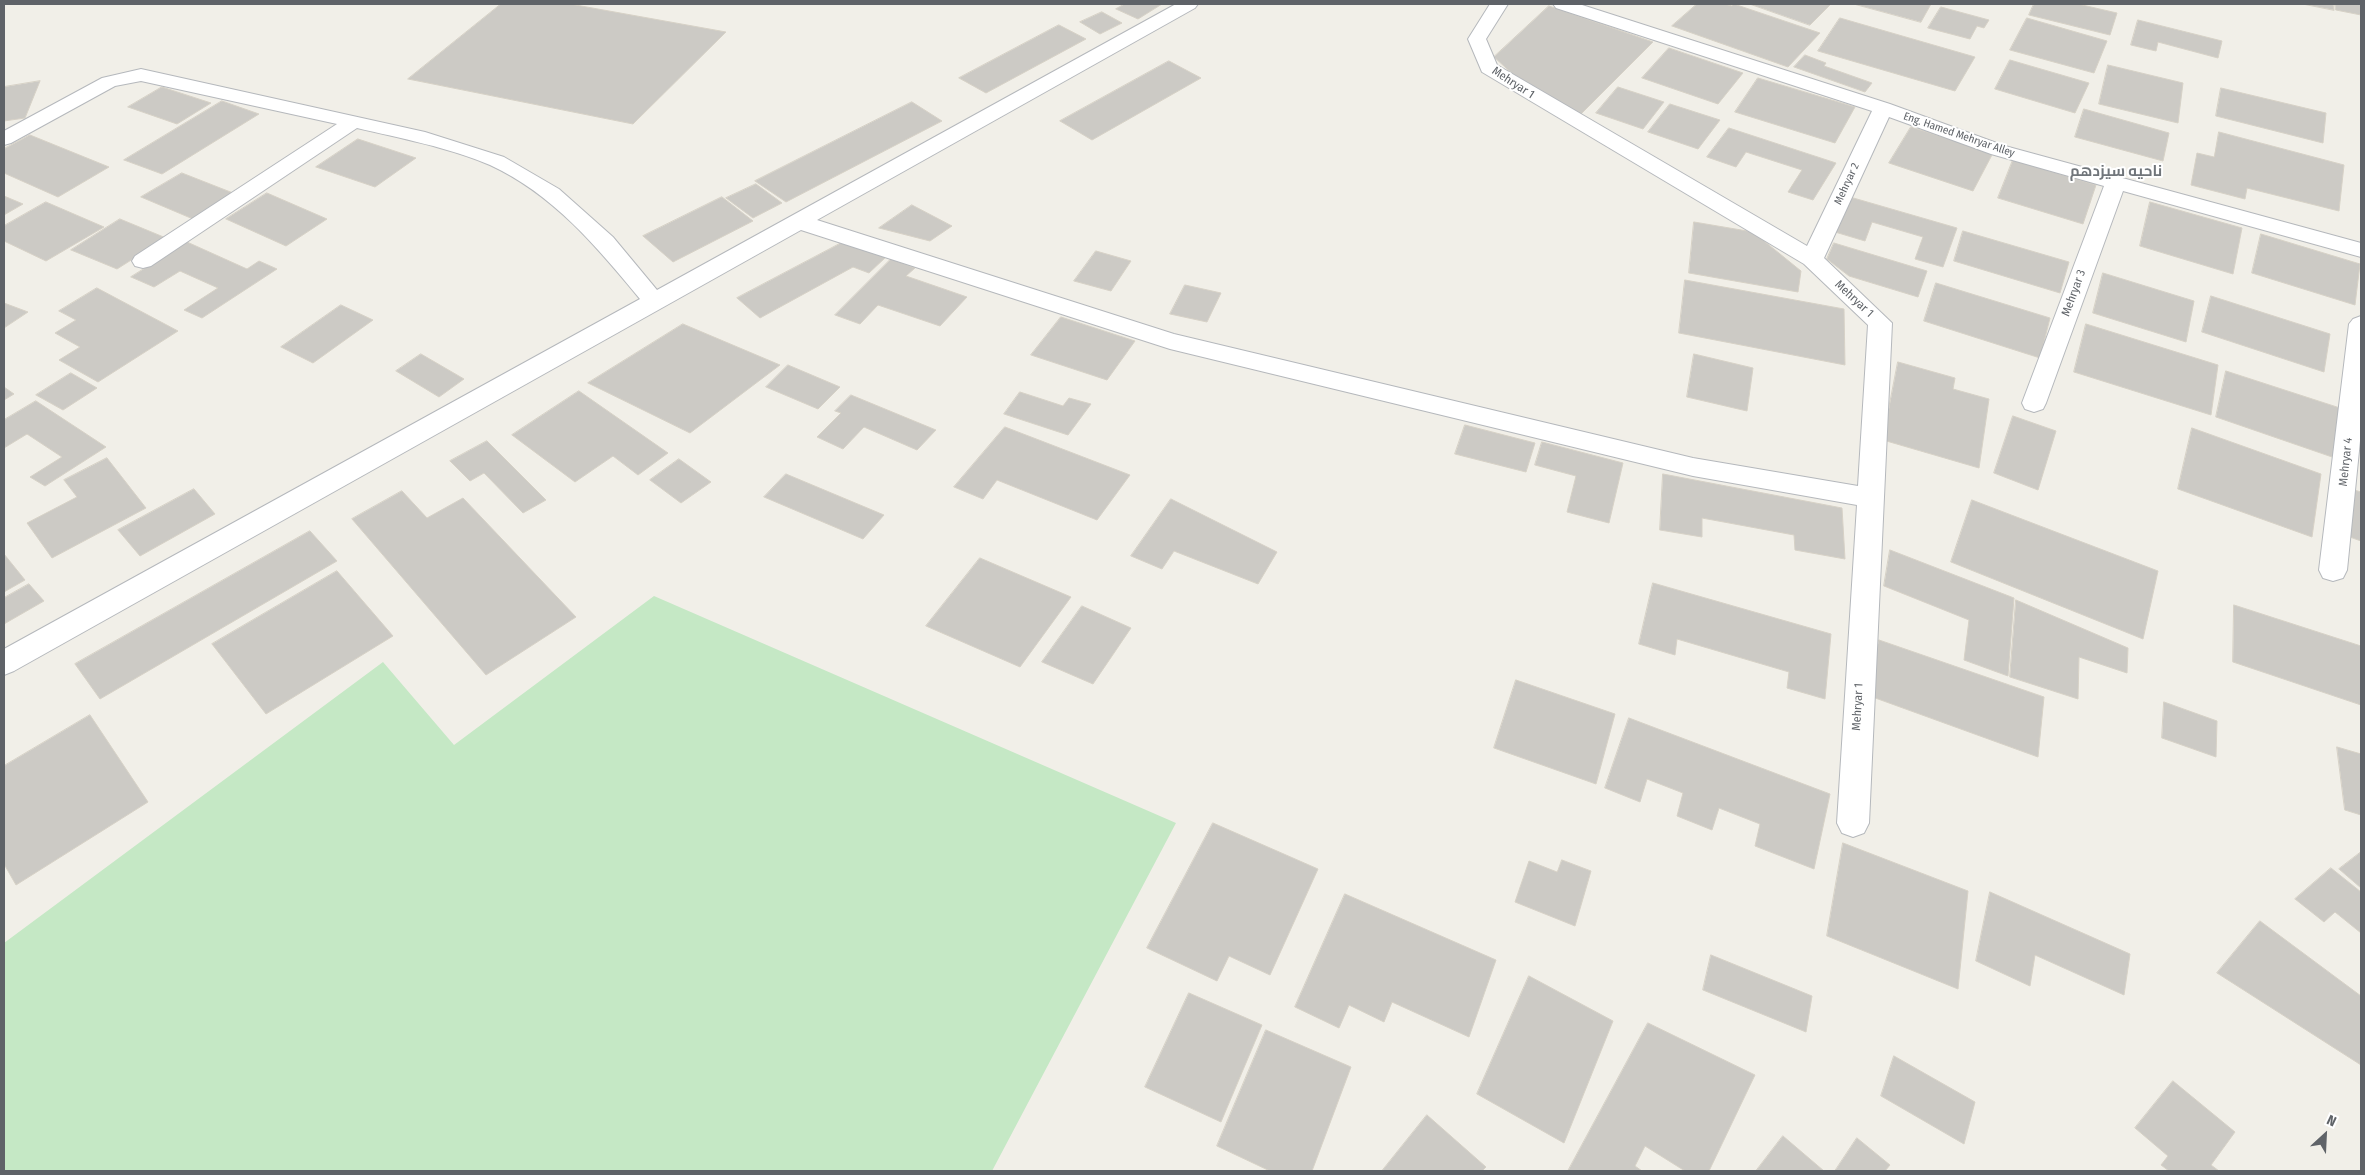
<!DOCTYPE html>
<meta charset="utf-8">
<style>
body{margin:0}
#map{position:relative;width:2365px;height:1175px;overflow:hidden;background:#f1efe8;font-family:"Fira Sans Condensed",sans-serif}
canvas{display:block}
.frame{position:absolute;inset:0;border:5px solid #5f6368;pointer-events:none}
.north{position:absolute;left:2300px;top:1110px;width:50px;height:50px;-webkit-text-stroke:4px #fff;paint-order:stroke;rotate:25deg;font-size:14px;font-weight:700;line-height:20px;text-align:center;color:#5f6368}
.north::after{content:'';display:block;margin:auto;width:18px;height:22px;background:#5f6368;clip-path:polygon(50% 0,100% 100%,50% 72%,0 100%)}
</style>
<div id="map">
<canvas width="2365" height="1175"></canvas>
<div class="frame"></div>
<div class="north">N</div>
</div>
<script>
const ctx = document.querySelector('canvas').getContext('2d');
ctx.lineJoin = 'round';
function paint(path, color) { ctx.fillStyle = color; ctx.fill(path, 'evenodd'); }
function strokePath(path, color, width, dash) { ctx.strokeStyle = color; ctx.lineWidth = width; ctx.lineCap = dash ? 'butt' : 'round'; ctx.setLineDash(dash || []); ctx.stroke(path); }
function write(font, color, halo, rows, align = 'center') {
  ctx.font = font + ' "Fira Sans Condensed",Cairo,sans-serif'; ctx.lineWidth = 4; ctx.setLineDash([]); ctx.textBaseline = 'middle'; ctx.strokeStyle = halo; ctx.fillStyle = color; for (const [text, x, y, turn = 0] of rows) {
    ctx.save(); ctx.translate(x, y); ctx.rotate((+turn || 0) * Math.PI / 180); ctx.textAlign = isNaN(turn) ? turn : align; if (halo) ctx.strokeText(text, 0, 0); ctx.fillText(text, 0, 0); ctx.restore();
  }
}
paint(new Path2D(`
 M654,596L1176,823L992,1171H4V943L383,662L454,745Z`), '#c5e8c5');
const building = new Path2D(`
 M501,4H570L726,32L633,124L408,79Z
 M1125,4H1162L1138,19L1116,9Z
 M1697,4H1724L1732,6L1734,4L1820,33L1788,67L1672,26Z
 M1750,4H1831L1810,25Z
 M1854,4H1931L1921,22Z
 M2034,4H2078L2117,13L2110,35L2029,15Z
 M2303,4H2333L2334,10Z
 M2335,4H2361V15L2336,10Z
 M1549,6L1653,42L1581,114L1529,89L1494,57Z
 M1941,7L1989,20L1984,28L1977,26L1970,39L1928,28Z
 M1102,12L1122,23L1100,34L1080,22Z
 M1840,18L1975,57L1955,91L1818,51Z
 M2027,18L2107,41L2094,73L2010,50Z
 M2138,20L2222,41L2218,58L2158,42L2156,51L2131,45Z
 M1059,25L1086,39L986,93L959,78Z
 M1669,48L1743,73L1718,104L1642,78Z
 M1805,55L1826,63L1824,66L1872,83L1865,92L1794,67Z
 M2010,60L2089,83L2075,113L1995,89Z
 M1169,61L1201,78L1092,140L1060,121Z
 M2108,65L2183,83L2178,123L2099,104Z
 M1758,78L1855,107L1835,143L1735,112Z
 M40,81L25,118L4,121V87Z
 M162,87L211,103L177,124L128,107Z
 M1618,87L1664,102L1643,129L1596,113Z
 M2221,88L2326,113L2323,143L2216,116Z
 M222,101L259,114L162,174L124,160Z
 M912,102L942,121L786,202L755,181Z
 M1670,104L1720,120L1698,149L1648,132Z
 M2084,109L2169,133L2163,161L2075,137Z
 M1911,127L1993,153L1973,191L1889,163Z
 M1729,128L1836,163L1813,200L1788,192L1802,170L1746,152L1736,167L1707,157Z
 M2219,132L2344,165L2339,211L2247,188L2245,199L2191,185L2197,153L2214,157Z
 M30,135L109,167L58,197L4,173V149Z
 M358,139L416,158L375,187L316,167Z
 M2013,160L2096,185L2083,224L1998,198Z
 M182,173L233,193L193,219L141,197Z
 M756,184L782,203L753,218L726,198Z
 M267,193L327,219L286,246L226,219Z
 M4,196L23,204L4,215Z
 M722,197L753,221L673,262L643,236Z
 M1850,197L1957,228L1943,267L1915,259L1923,237L1872,222L1865,241L1835,232Z
 M46,202L104,227L46,261L4,241V226Z
 M2150,202L2242,228L2233,274L2140,246Z
 M912,205L952,226L930,241L879,228Z
 M120,219L166,238L117,269L71,250Z
 M1694,222L1753,232L1801,271L1798,292L1689,273Z
 M1963,231L2069,262L2060,293L1954,261Z
 M2261,234L2360,264L2355,305L2252,273Z
 M845,241L886,257L869,273L853,267L760,318L737,298Z
 M187,242L247,269L259,261L277,269L202,318L184,310L218,288L180,271L154,287L131,277Z
 M1834,243L1927,271L1918,297L1849,276L1827,259Z
 M1096,251L1131,261L1111,291L1074,281Z
 M891,259L915,268L906,276L967,297L940,326L878,305L860,324L835,315Z
 M2103,273L2194,301L2186,342L2093,313Z
 M1685,280L1844,309L1845,365L1679,333Z
 M1936,283L2050,318L2040,358L1924,321Z
 M1185,285L1221,293L1207,322L1170,314Z
 M97,288L178,331L98,382L59,360L80,347L55,333L76,320L59,311Z
 M2211,296L2330,334L2324,372L2202,332Z
 M4,303L28,312L4,328Z
 M341,305L373,320L313,363L281,347Z
 M1061,317L1135,341L1107,380L1031,355Z
 M683,324L780,365L690,433L588,383Z
 M2086,324L2218,365L2211,415L2074,372Z
 M421,354L464,379L439,397L396,371Z
 M1694,354L1753,368L1747,411L1687,397Z
 M1898,362L1955,378L1953,389L1989,399L1979,468L1883,440Z
 M788,365L840,387L818,409L766,387Z
 M2226,371L2340,408L2335,458L2216,417Z
 M71,373L97,388L63,410L36,395Z
 M4,387L14,394L4,400Z
 M579,391L668,453L638,475L613,456L575,482L512,435Z
 M1020,392L1063,406L1069,398L1091,404L1068,435L1004,414Z
 M851,395L936,430L917,450L864,427L843,449L817,437L841,413L835,411Z
 M36,401L106,447L45,486L30,477L62,457L27,434L4,448V420Z
 M2013,416L2056,431L2038,490L1994,473Z
 M1465,425L1535,443L1526,472L1455,454Z
 M1005,427L1130,475L1097,520L997,480L983,499L954,487Z
 M2192,428L2321,474L2312,537L2178,489Z
 M487,441L546,500L523,513L484,473L470,481L450,461Z
 M1542,442L1623,463L1609,523L1567,512L1576,476L1535,465Z
 M107,458L146,508L52,558L27,523L77,497L64,480Z
 M679,459L711,482L681,503L650,480Z
 M786,474L884,515L863,539L764,497Z
 M1663,474L1842,508L1845,559L1795,550L1794,535L1702,518V537L1660,530Z
 M194,489L215,514L140,556L118,530Z
 M2351,489L2361,492V541L2347,536Z
 M402,491L427,518L463,498L576,617L486,675L352,519Z
 M1171,499L1277,552L1258,584L1174,551L1162,569L1131,556Z
 M1972,500L2158,571L2143,639L1951,562Z
 M310,531L337,561L100,699L75,664Z
 M1890,550L2014,598L2008,676L1964,660L1969,620L1884,586Z
 M4,554L25,580L4,592Z
 M980,558L1071,597L1020,667L926,626Z
 M337,571L393,636L266,714L212,644Z
 M1653,583L1831,634L1825,699L1787,688L1789,672L1677,639L1675,655L1639,644Z
 M29,584L44,601L4,624V598Z
 M2016,600L2128,648L2127,673L2079,657L2078,699L2010,677Z
 M2234,605L2361,646V705L2233,662Z
 M1082,606L1131,628L1093,684L1042,662Z
 M1879,640L2044,697L2038,757L1867,695Z
 M1516,680L1615,714L1596,784L1494,748Z
 M2164,702L2217,721L2216,757L2162,738Z
 M90,715L148,802L16,885L4,864V766Z
 M1629,718L1830,794L1814,869L1755,846L1760,824L1719,808L1712,830L1677,816L1683,793L1647,779L1640,802L1605,788Z
 M2337,747L2361,754V815L2345,810Z
 M1213,823L1318,869L1270,975L1229,956L1217,981L1147,948Z
 M1843,843L1968,891L1958,989L1827,936Z
 M2361,852V888L2339,869Z
 M1562,860L1591,871L1575,926L1515,902L1529,861L1557,872Z
 M2331,868L2361,892V933L2335,912L2324,922L2295,899Z
 M1990,892L2130,954L2124,995L2035,955L2030,986L1976,961Z
 M1345,894L1496,960L1469,1037L1392,1002L1384,1022L1349,1005L1339,1028L1295,1007Z
 M2260,921L2361,996V1065L2217,973Z
 M1711,955L1812,996L1806,1032L1703,990Z
 M1529,976L1613,1021L1564,1143L1477,1094Z
 M1189,993L1262,1025L1221,1122L1145,1087Z
 M1648,1023L1755,1075L1709,1171H1685L1645,1146L1635,1166L1642,1171H1568Z
 M1266,1030L1351,1067L1312,1171H1270L1217,1146Z
 M1894,1056L1975,1102L1964,1144L1881,1096Z
 M2173,1081L2235,1132L2211,1165L2219,1171H2169L2161,1165L2168,1156L2135,1128Z
 M1427,1115L1486,1167L1482,1171H1382Z
 M1783,1136L1824,1171H1756Z
 M1857,1138L1890,1165L1885,1171H1835Z`);
paint(building, '#cccac5');
strokePath(building, '#d6d1c6', 1);
const minor = new Path2D(`
 M1176,4H1198L1195,8L817,220L1174,334L1693,458L1858,486L1868,325L1804,264L1482,72L1468,39L1490,4H1508L1486,39L1497,65L1807,246L1872,111L1556,8L1553,4H1579L1890,104L2005,146L2361,243V257L2123,191L2046,403L2043,409L2034,412L2025,409L2022,403L2104,186L1991,154L1889,117L1824,258L1892,323L1869,823L1864,833L1853,837L1842,833L1837,823L1857,505L1693,476L1170,349L801,230L14,671L4,675V649L640,299C597,247 553,194 490,165C451,148 399,138 357,128L151,266L143,268L135,266L132,261L135,256L337,124L141,81L115,86L11,143L4,145V131L102,78L141,69L425,132L504,157L559,189L613,237L657,290Z
 M2361,316V431L2347,570L2343,578L2333,581L2323,578L2319,570L2349,324L2353,319Z`);
strokePath(minor, '#b5b8bc', 2);
paint(minor, '#fff');
write('11px', '#5f6368', '#fff', [
 ["Eng. Hamed Mehryar Alley",1959,135,19],
 ["Mehryar 2",1847,184,-65]
]);
write('12px', '#5f6368', '#fff', [
 ["Mehryar 1",1513,83,33],
 ["Mehryar 3",2074,293,-70],
 ["Mehryar 1",1854,299,43],
 ["Mehryar 4",2346,462,-84],
 ["Mehryar 1",1858,707,-87]
]);
write('bold 15px', '#70757a', '#fff', [
 ["ناحیه سیزدهم",2116,172]
]);
</script>
